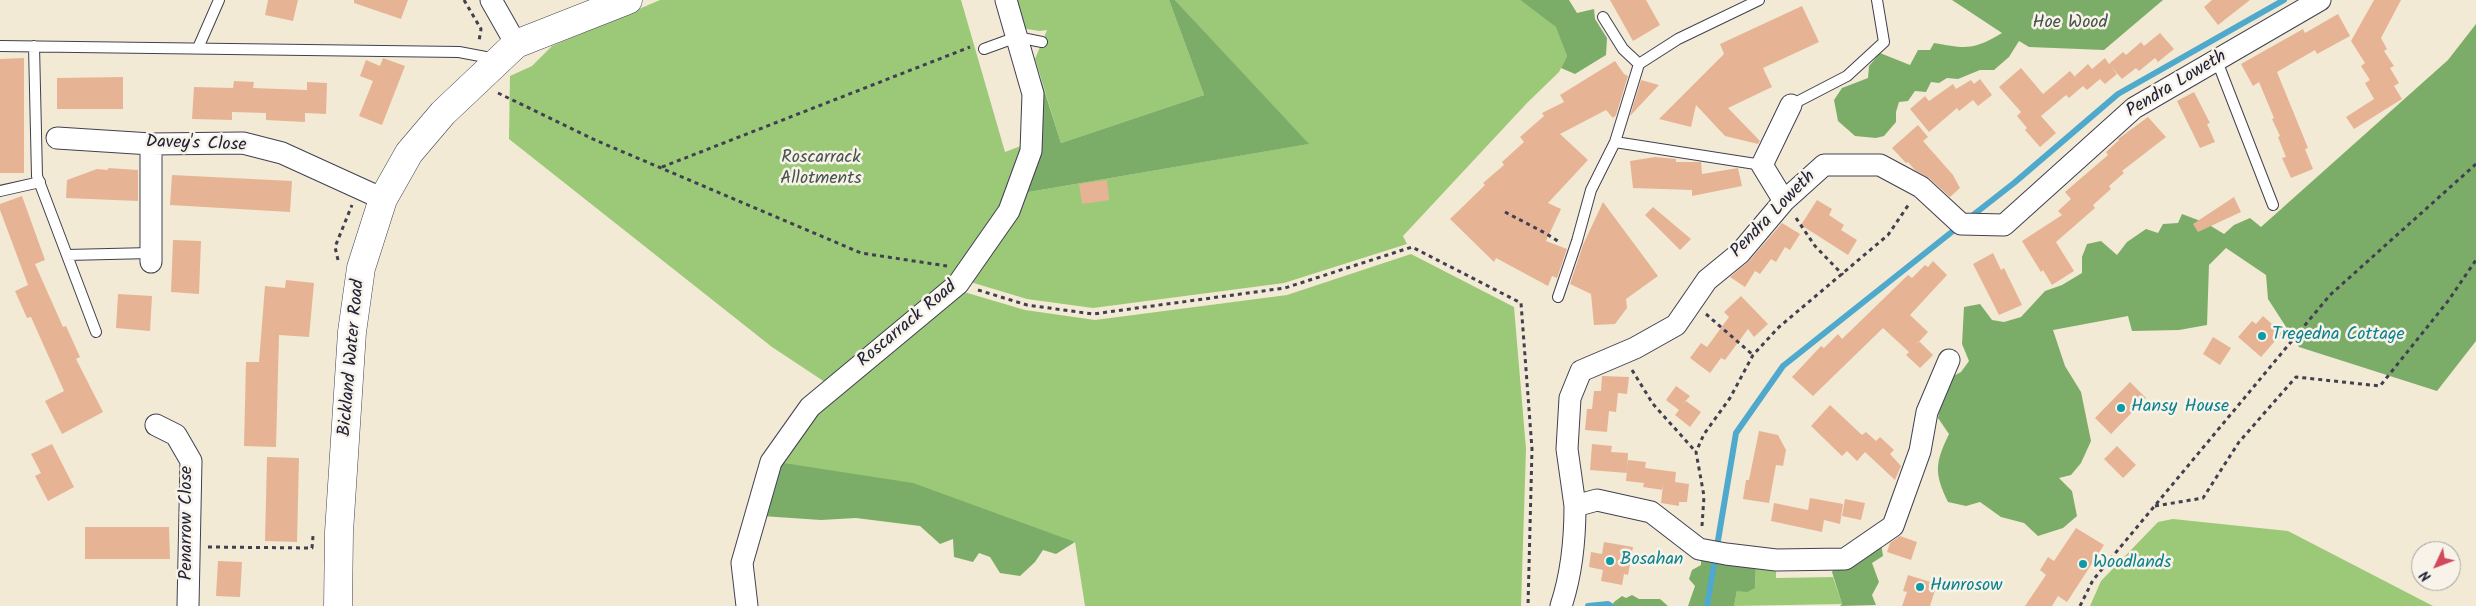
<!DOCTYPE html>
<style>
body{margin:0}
#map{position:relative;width:2476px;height:606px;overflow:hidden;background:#f2ead4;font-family:Kalam,sans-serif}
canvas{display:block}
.north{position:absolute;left:2411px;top:541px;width:50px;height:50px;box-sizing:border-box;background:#f7f3e8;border:1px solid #a29fa3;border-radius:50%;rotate:227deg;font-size:14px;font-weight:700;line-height:20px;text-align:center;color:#22223b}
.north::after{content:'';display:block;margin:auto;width:18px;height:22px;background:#d1495b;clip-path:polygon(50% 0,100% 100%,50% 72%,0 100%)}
</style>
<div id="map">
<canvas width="2476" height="606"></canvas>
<div class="north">N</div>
</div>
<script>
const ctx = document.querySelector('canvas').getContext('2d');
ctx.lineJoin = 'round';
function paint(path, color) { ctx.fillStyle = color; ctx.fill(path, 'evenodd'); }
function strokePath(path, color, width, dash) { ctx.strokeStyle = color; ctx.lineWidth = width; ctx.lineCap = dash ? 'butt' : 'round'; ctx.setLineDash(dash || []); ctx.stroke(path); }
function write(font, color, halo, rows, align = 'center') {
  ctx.font = font + ' Kalam,sans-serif'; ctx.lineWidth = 5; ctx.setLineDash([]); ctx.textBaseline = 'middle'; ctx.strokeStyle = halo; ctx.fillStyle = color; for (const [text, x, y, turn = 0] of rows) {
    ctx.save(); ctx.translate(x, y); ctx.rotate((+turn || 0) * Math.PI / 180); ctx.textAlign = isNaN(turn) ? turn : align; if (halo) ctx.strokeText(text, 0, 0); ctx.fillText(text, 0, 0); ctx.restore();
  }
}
paint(new Path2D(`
 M660,0H961L1005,152L1026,144L1003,205L952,280L828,384L772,347L509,139L510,76L532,66L552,46Z
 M1012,0H1169L1204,95L1061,143L1035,59L1047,30L1040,31L1020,28Z
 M1175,0H1520L1557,27L1567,56L1559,72L1527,103L1403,236L1407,244L1284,283L1093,308L1027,299L967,281L1023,193L1308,144Z
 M1411,254L1514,307L1526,449L1521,606H1085L1075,542L811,469L781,463L817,413L964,292L1025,310L1095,320L1287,295Z
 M2173,519L2288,531L2433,606H2090L2101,581L2158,522Z
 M1776,562V578L1833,577L1842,604L1734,606L1737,591L1755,588L1756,565Z`), '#9bc977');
paint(new Path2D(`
 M1169,0H1175L1309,144L1023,193L1037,152L1041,80L1061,143L1204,95Z
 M1520,0H1569L1577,13L1594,9L1595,19L1607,38L1606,55L1575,74L1561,68L1567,56L1556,27Z
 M1952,0H2163L2104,50L2029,47L2019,41L2009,57L1994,70H1980L1958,79L1947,78L1939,83L1931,82L1926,92L1915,91L1908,101L1899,102L1896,112V122L1884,136L1876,138L1855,136L1838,121L1834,100L1842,88L1868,78L1869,66L1880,53L1910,65L1918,50H1930L1934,43C1966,49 1974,50 2002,33Z
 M2476,24V341L2437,391L2299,347L2268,299L2266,275L2226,248L2209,265L2207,325L2179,330L2132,331L2128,316L2053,330L2065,366L2081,392L2091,441L2081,463L2071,475L2059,478L2072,491L2077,516L2063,528L2038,536L2024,523L2001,517L1980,502L1966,506L1948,502C1934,473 1935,463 1949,434L1938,418L1946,380L1961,372L1969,361L1962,344L1964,307L1980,304L1992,320L2004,322L2021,317L2045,291L2062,285L2082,273V257L2087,244L2101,241L2117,255L2127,242L2146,229L2158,233L2163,224L2178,223L2182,214L2206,223L2224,234L2234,225L2250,218L2261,227L2448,60Z
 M777,462L913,483L1075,542L1056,554L1043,550L1035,562L1020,576L1000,573L990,557L979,553L973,562L954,557L953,539L940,544L920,526L856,518L821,520L762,516Z
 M1881,543L1883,556L1872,563L1879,582L1872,595L1876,605L1840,606L1842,604L1832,572L1838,562Z
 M1701,558L1756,564L1755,588L1747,592L1737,591L1734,606H1688L1695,586L1689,579L1692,570L1701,565Z
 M1632,595L1639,599H1660L1668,606H1612L1614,602L1622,596L1626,598Z`), '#7cad68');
strokePath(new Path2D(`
 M1968,219L2014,183L2118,94L2284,0
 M1588,606L1608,604L1611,606
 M1707,606L1736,433L1783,366L1958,227`), '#4fa9cc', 6);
paint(new Path2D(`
 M268,0H298L293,21L265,15Z
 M354,0H408L401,19L354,3Z
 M1610,0H1646L1660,25L1633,41Z
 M2212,0H2250L2218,25L2204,7Z
 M2374,0H2401L2381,38L2387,49L2384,51L2394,66L2390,68L2399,83L2394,86L2402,99L2354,129L2346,117L2374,99L2365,83L2370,80L2361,66L2365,63L2351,41Z
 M1802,6L1819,42L1763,68L1772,87L1728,108L1760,141L1758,144L1725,136L1696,105L1691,127L1659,119L1724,54L1720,44Z
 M2338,14L2350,36L2317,54L2315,50L2277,72L2308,148L2305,149L2313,169L2291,178L2282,158L2286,157L2278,137L2280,136L2272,119L2274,118L2259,82L2253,86L2241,64L2303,29L2305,33Z
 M2160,33L2174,49L2158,62L2155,58L2139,71L2136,68L2122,79L2110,65L2117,74L2105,84L2100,79L2087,90L2083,86L2069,98L2066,95L2041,116L2056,133L2040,147L2025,130L2027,128L2017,116L2021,112L1999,87L2021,68L2043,94L2070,71L2076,78L2075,76L2088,64L2092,69L2105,58L2109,64L2123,52L2126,55L2141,42L2144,46Z
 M24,58V173H0V59Z
 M383,58L405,66L382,125L359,116L373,81L360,76L366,60L380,66Z
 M1615,61L1624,74L1628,76L1616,115L1613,118L1606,110L1560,134L1588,160L1548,203L1561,209L1546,241L1567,249L1557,278L1552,276L1548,286L1496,258L1494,262L1450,219L1485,185L1483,183L1504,165L1502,162L1524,142L1520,137L1544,116L1542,113L1564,102L1560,95Z
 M123,77V109H57V78Z
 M1980,79L1992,95L1978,106L1973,100L1959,111L1957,108L1929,132L1910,109L1925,96L1929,101L1953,84L1956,89L1971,80L1974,84Z
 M1641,80L1659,85L1630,116Z
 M234,81L254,82L253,88L307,90V82L327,83L326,114L305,113V122L266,120V113L232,112V120L192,119L194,87L233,88Z
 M2194,92L2210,123L2207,124L2215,142L2200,148L2177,101Z
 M2148,117L2166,137L2122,171L2124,173L2109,186L2111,189L2093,205L2095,208L2056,242L2074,271L2052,285L2043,270L2041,272L2022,241L2062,215L2058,211L2071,199L2065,192L2108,155L2106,152L2119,140L2118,139Z
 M1918,125L1928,137L1923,141L1953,175L1960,188L1950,197L1929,178L1915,170L1908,162L1906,163L1892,148Z
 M1655,157L1676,159V162H1701L1702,174L1738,168L1742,186L1692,196V190L1633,188L1630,161Z
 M108,168L138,170V201L66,198L67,180L97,169L108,170Z
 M172,175L292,181L290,212L170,205Z
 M1107,180L1109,200L1082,204L1079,184Z
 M22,196L45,260L35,264L63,327L66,326L80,357L76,359L103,412L62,434L45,401L64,391L31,317L27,318L15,291L28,285L0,210V204Z
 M2234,197L2241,212L2198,232L2193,224Z
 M1817,200L1832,209L1829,215L1844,225L1841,230L1857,240L1848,255L1801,225Z
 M1603,202L1658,276L1626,299L1627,308L1615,324L1594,325L1591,294L1570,284L1583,245Z
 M1653,207L1691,239L1680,250L1645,215Z
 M1782,223L1800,234L1790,250L1785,247L1776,262L1771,259L1760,274L1755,271L1745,287L1730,277L1749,261Z
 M173,240L201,241L199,294L171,292Z
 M1993,253L2001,270L2004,268L2022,305L1999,315L1973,264Z
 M1933,261L1947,275L1910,315L1928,332L1916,345L1919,341L1933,355L1920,368L1906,355L1909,352L1883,328L1813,396L1792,377L1821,346L1824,348L1838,334L1842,339L1908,275L1912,278L1925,265L1928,267Z
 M286,280L314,283L309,337L279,335L276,447L244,446L246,362H259L265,286L285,288Z
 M118,294L152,296L150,331L116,328Z
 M1741,296L1768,324L1754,337L1748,329L1725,360L1721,358L1710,373L1690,358L1701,343L1707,347L1729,317L1724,312Z
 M2263,316L2282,333L2261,357L2238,337L2252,321L2256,324Z
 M2213,337L2231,348L2220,365L2203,354Z
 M1602,376L1629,377L1627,394L1618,393L1616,412L1609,411L1607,432L1585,430L1587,409H1592L1594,391H1601Z
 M2130,382L2146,398L2111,434L2095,418Z
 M1676,386L1690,396L1682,405L1686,401L1701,412L1690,427L1675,415L1679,410L1666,400Z
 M1830,405L1862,435L1866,432L1876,441L1880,437L1894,450L1890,454L1901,466L1895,480L1865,452L1857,461L1847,451L1842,456L1811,426Z
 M1759,431L1778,435L1786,450L1783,466L1776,465L1769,503L1743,499L1746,480H1749Z
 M52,444L74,487L48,501L35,476L41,473L31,454Z
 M1592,444L1612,446L1611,452L1628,453L1627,473L1590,470Z
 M2117,446L2136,465L2123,478L2104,459Z
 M267,457L299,458L297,542L265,541Z
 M1628,460L1646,462L1645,468L1676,472L1675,482L1689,484L1687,502H1679V506L1661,503L1663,484V490L1643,487L1644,483L1626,481Z
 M1810,498L1843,504L1840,524L1824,520L1822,532L1771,521L1774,503L1808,510Z
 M1845,499L1865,503L1861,520L1842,516Z
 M85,527H169L170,559H85Z
 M2076,528L2104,545L2067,602L2058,596L2052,606H2025L2046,575L2040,570L2048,557L2054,561Z
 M1900,536L1917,542L1911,560L1887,552L1890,543Z
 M1604,542L1633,547L1628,575L1624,574L1622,585L1601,581L1603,570L1589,567L1591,552L1602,554Z
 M218,561L242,562L240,597L216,596Z
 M1908,575L1937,584L1930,606H1902L1907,592L1903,591Z`), '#e6b495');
const lane = new Path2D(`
 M1603,17L1623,49L1639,64
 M0,46L459,52L496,59
 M34,46L37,176L96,332
 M198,48L219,0
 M984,49L1017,37L1042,42
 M2217,61L2273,205
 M1791,105L1847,76L1884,42L1877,0
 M1615,142L1639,64L1678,39L1759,0
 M0,191L40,182
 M67,255L151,253
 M1558,297L1577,241L1591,190L1615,142L1762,165`);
const street = new Path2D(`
 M491,0L516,44
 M57,138L151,144L243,143L282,153L383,199
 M1784,201L1762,165L1791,105
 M151,262V144
 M156,425L176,435L191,461L188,606
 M1575,506L1567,449L1570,398L1581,371L1635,348L1676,325L1707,280L1740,253L1784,201L1824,165H1880L1921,187L1961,224L2004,225L2134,108L2320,0
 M747,606L742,563L771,462L810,407L958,284L1009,211L1031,151L1033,94L1006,0
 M1561,606C1572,573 1575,541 1575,506L1597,500L1651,512L1699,549L1726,554L1776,560L1845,559L1893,526L1920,451L1927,412L1949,360`);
const secondary = new Path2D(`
 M338,606L339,532L352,332L361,268L383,199L409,153L443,113L516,44L628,0`);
strokePath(lane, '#414052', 12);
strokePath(street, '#414052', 23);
strokePath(secondary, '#414052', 29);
strokePath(new Path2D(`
 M464,0L481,29L479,41
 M498,93L595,140L861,253L947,266
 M662,167L970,47
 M1505,212L1545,233L1561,243
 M1796,218L1815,246L1843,275
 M338,260L335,247L352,205
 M978,290L1027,305L1093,314L1285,288L1412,247L1521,303L1532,449L1528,606
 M1706,314L1753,355
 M1632,370L1653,404L1696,452
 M2155,506L2203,498L2239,442L2296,377L2380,386L2448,301L2476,260
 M1702,526L1704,496L1696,452L1704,434L1730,398L1753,355L1779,327L1888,235L1909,204
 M208,547L312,548L313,536
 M2080,606L2093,580L2330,295L2476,164`), '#414052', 3, [4, 4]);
strokePath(lane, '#fff', 10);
strokePath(street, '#fff', 21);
strokePath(secondary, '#fff', 28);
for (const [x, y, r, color] of [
 [2262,336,5,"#0f9aa8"],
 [2121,408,5,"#0f9aa8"],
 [1610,561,5,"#0f9aa8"],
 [2083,564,5,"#0f9aa8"],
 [1920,587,5,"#0f9aa8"]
]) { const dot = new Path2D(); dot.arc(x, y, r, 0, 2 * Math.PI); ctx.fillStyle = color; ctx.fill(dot); strokePath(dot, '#f7f3e8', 2); }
write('18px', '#46544d', '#f7f3e8', [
 ["Hoe Wood",2070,24],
 ["Roscarrack",821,159],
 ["Allotments",821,180]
]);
write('18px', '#22223b', '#f7f3e8', [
 ["Pendra Loweth",2177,85,-31],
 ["Davey's Close",196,145,2],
 ["Pendra Loweth",1774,215,-46],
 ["Roscarrack Road",908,325,-40],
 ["Bickland Water Road",353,358,-85],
 ["Penarrow Close",188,523,-90]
]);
write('18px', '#0d838f', '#f7f3e8', [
 ["Tregedna Cottage",2272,336],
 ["Hansy House",2131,408],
 ["Bosahan",1620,561],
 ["Woodlands",2093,564],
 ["Hunrosow",1930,587]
], 'left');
</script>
